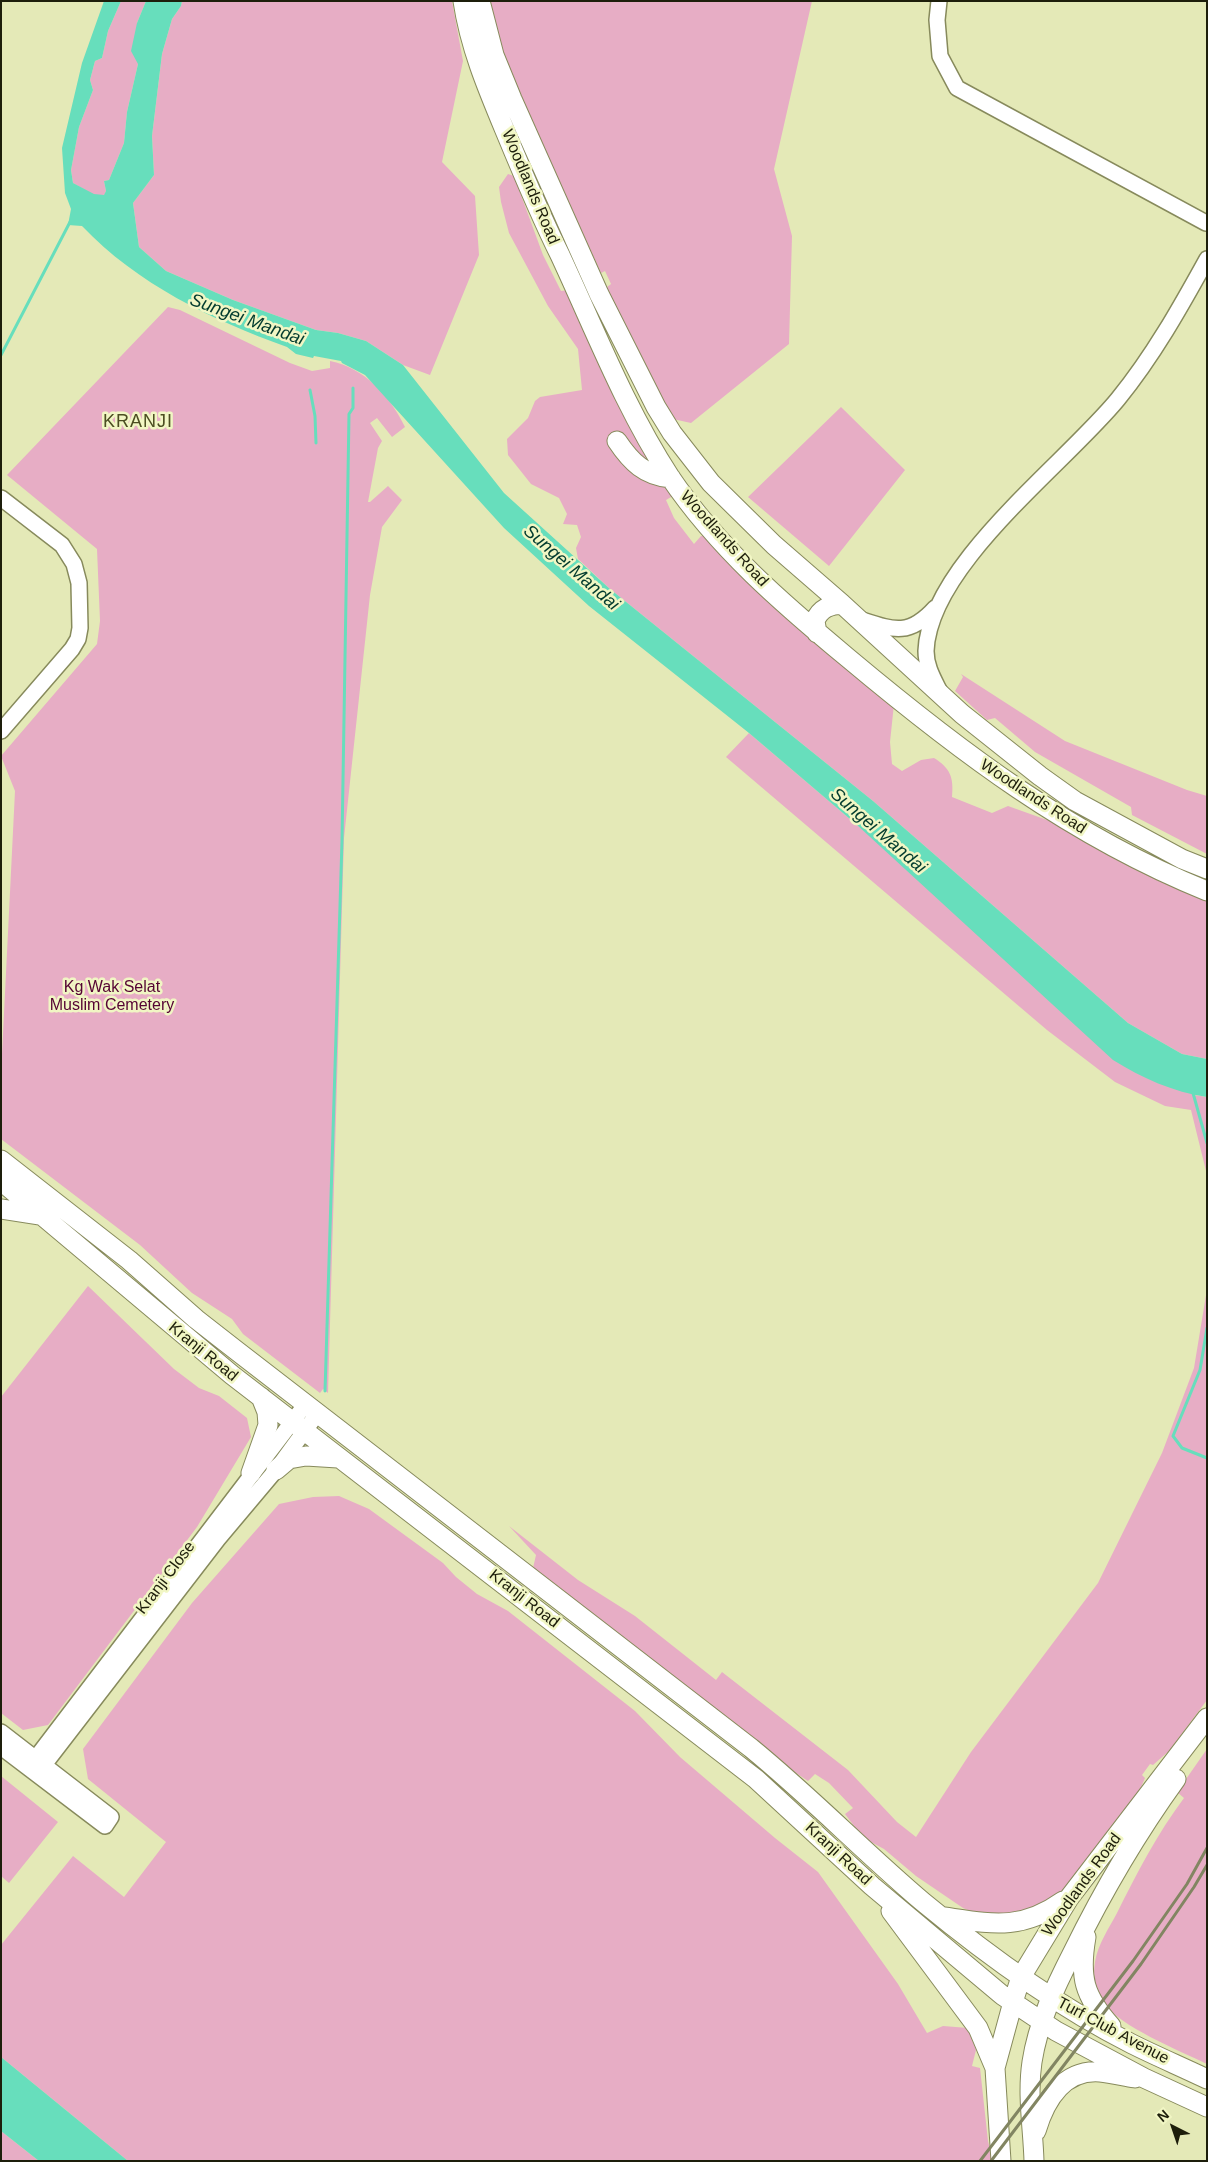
<!DOCTYPE html>
<style>
body{margin:0}
#map{position:relative;width:1208px;height:2162px;overflow:hidden;background:#e4e9b7;font-family:Helvetica,sans-serif}
canvas{display:block}
.frame{position:absolute;inset:0;border:2px solid #1d1e0b;pointer-events:none}
.north{position:absolute;left:1148px;top:2102px;width:50px;height:50px;-webkit-text-stroke:4px #f1f6c4;paint-order:stroke;rotate:319deg;font-size:14px;font-weight:700;line-height:20px;text-align:center;color:#1d1e0b}
.north::after{content:'';display:block;margin:auto;width:18px;height:22px;background:#1d1e0b;clip-path:polygon(50% 0,100% 100%,50% 72%,0 100%)}
</style>
<div id="map">
<canvas width="1208" height="2162"></canvas>
<div class="frame"></div>
<div class="north">N</div>
</div>
<script>
const ctx = document.querySelector('canvas').getContext('2d');
ctx.lineJoin = 'round';
function paint(path, color) { ctx.fillStyle = color; ctx.fill(path, 'evenodd'); }
function strokePath(path, color, width, dash) { ctx.strokeStyle = color; ctx.lineWidth = width; ctx.lineCap = dash ? 'butt' : 'round'; ctx.setLineDash(dash || []); ctx.stroke(path); }
function write(font, color, halo, rows, align = 'center') {
  ctx.font = font + ' Helvetica,sans-serif'; ctx.lineWidth = 5; ctx.setLineDash([]); ctx.textBaseline = 'middle'; ctx.strokeStyle = halo; ctx.fillStyle = color; for (const [text, x, y, turn = 0] of rows) {
    ctx.save(); ctx.translate(x, y); ctx.rotate((+turn || 0) * Math.PI / 180); ctx.textAlign = isNaN(turn) ? turn : align; if (halo) ctx.strokeText(text, 0, 0); ctx.fillText(text, 0, 0); ctx.restore();
  }
}
paint(new Path2D(`
 M121,1H146L137,23L138,64L127,112L124,143L109,180L104,181L106,191L104,196L94,195L73,183L71,170L79,127L93,90L90,80L95,61L102,58L108,31Z
 M182,1H452L463,61L442,162L475,196L479,255L430,375L403,365L366,341L338,333L316,330L233,300L166,271L139,247L133,203L154,175L152,136L162,54L172,19L181,6Z
 M490,1H812L774,169L792,236L789,344L691,423L673,419L635,349L607,287L611,284L605,271L601,273L520,97L494,26Z
 M508,174L514,176L543,255L561,291L569,290L678,493L666,500L674,518L694,544L701,536H710L894,704L890,742L892,764L902,771L921,760L934,758C950,768 954,777 952,797L992,813L1008,806L1061,825L1207,900V1059L1182,1054L1128,1023L873,801L610,589L578,559L576,548L581,537L577,525L563,524L567,514L559,498L531,484L508,455L507,439L528,418L535,401L540,397L582,390L578,349L548,306L509,233L501,202L499,187Z
 M168,307L180,310L290,363L312,371L330,368V361C365,368 390,396 405,427L392,437L377,418L370,423L382,441L378,448L368,502H370L388,486L402,500L382,527L370,595L344,838L328,1393L323,1389L320,1393L243,1334L232,1319L192,1293L140,1245L1,1139V1074L15,791L1,756L97,644L100,621L97,549L7,475Z
 M841,407L905,470L829,566L748,497Z
 M961,674L1065,741L1187,790L1207,796V854L1132,815L1131,807L1035,752L995,718L987,720L955,691L963,677Z
 M749,733L857,825L1194,1095L1207,1097V1175L1191,1110L1165,1106L1115,1082L1047,1030L726,757Z
 M88,1286L174,1369L199,1388L219,1396L247,1418L251,1437L197,1527L48,1725L23,1730L1,1713V1397Z
 M1207,1289V1700L1169,1751L1153,1765L1150,1764L1142,1775L1145,1778L1139,1792L1065,1890L1022,1915L982,1916L963,1908L916,1876L884,1849L869,1841L857,1830L845,1814L853,1808L829,1783L815,1774L808,1781L793,1771L533,1568L536,1555L509,1526L578,1580L635,1616L716,1680L722,1672L848,1770L897,1822L916,1837L971,1752L1098,1583L1162,1453L1194,1368Z
 M339,1496L369,1509L443,1563L456,1577L477,1594L508,1611L635,1711L680,1757L775,1838L818,1872L898,1984L927,2033L943,2026L968,2028L976,2050L972,2066L980,2068L988,2141L993,2161H128L1,2057V1945L73,1856L124,1897L166,1842L88,1779L83,1749L192,1603L279,1504L313,1497Z
 M1207,1749V2064C1178,2050 1121,2027 1102,2002C1094,1991 1093,1975 1095,1962C1098,1944 1109,1928 1117,1913C1137,1873 1157,1834 1184,1798L1177,1792Z
 M1,1776L58,1822L9,1883L1,1876Z
 M1,2131L39,2161H1Z`), '#e7adc5');
paint(new Path2D(`
 M104,1H121L108,31L102,58L95,61L90,80L93,90L79,127L74,154L71,170L73,183L94,194L104,195L106,191L104,181L109,180L124,143L127,112L138,64L131,51L137,23L146,1H182L181,6L172,19L162,54L152,136L154,175L133,203L139,247L166,271L233,300L316,330L338,333L366,341L403,365L504,493L610,589L873,801L1128,1023L1182,1054L1207,1059V1097C1173,1092 1142,1078 1113,1060L857,825L749,733L589,606L504,528L365,375L342,363L341,361L314,356L313,358L296,354L287,347C212,320 137,284 82,226L68,225L71,209L65,193L62,148L82,63Z
 M1,2057L128,2161H39L1,2131Z`), '#67debc');
strokePath(new Path2D(`
 M1,355L70,222
 M310,390L315,416L316,443
 M1193,1093L1207,1143
 M1207,1328L1200,1370L1173,1436L1182,1448L1207,1458
 M325,1391L342,841L349,414L353,408V388`), '#67debc', 3);
const minor = new Path2D(`
 M939,1L937,20L940,56L957,88L1206,223
 M1,498L62,545L74,564L79,583L80,628L78,639L72,649L1,731
 M859,619C893,630 909,637 935,608
 M939,690C933,678 926,666 926,651C929,565 1065,464 1118,399C1153,356 1180,308 1207,259
 M1,1732L111,1817L105,1826L1,1747
 M29,1767L305,1405
 M37,1774L218,1539L276,1470L317,1414`);
const major = new Path2D(`
 M463,1C470,48 488,90 506,133C523,174 540,215 560,255C595,330 625,408 670,477C718,548 783,604 848,658C959,751 1071,836 1207,891
 M480,1L494,55L512,99L599,294L656,407L672,433L711,483L774,545L842,604L962,714L1040,776L1075,801L1182,859L1207,869
 M617,441C631,462 645,476 671,478
 M817,633L815,621C820,608 830,605 842,604
 M1,1160L129,1260L196,1319L237,1351L751,1748C811,1797 864,1852 923,1902C987,1955 1057,2006 1132,2044C1156,2056 1182,2067 1207,2079
 M1,1181L232,1375L756,1779L872,1886L1002,1995L1056,2031L1144,2078L1207,2107
 M1,1209L40,1215
 M276,1470L289,1459L306,1456L338,1458
 M251,1473L268,1425L267,1412L261,1397
 M891,1911L978,2028L995,2068
 M944,1917C992,1924 1021,1931 1063,1901
 M1086,1937C1079,1977 1084,1996 1111,2026
 M1036,2131C1045,2101 1063,2069 1100,2072C1111,2073 1123,2076 1135,2078
 M1001,2161L995,2068L1013,2002L1021,1977L1069,1898L1207,1718
 M1034,2161C1033,2128 1027,2095 1032,2062C1038,2023 1055,1987 1073,1952C1103,1891 1137,1833 1176,1779`);
strokePath(minor, '#878a5c', 18);
strokePath(major, '#878a5c', 21);
strokePath(minor, '#fff', 15);
strokePath(major, '#fff', 19);
strokePath(new Path2D(`
 M980,2161L1133,1961L1187,1884L1207,1848
 M991,2161L1141,1964L1194,1887L1207,1865`), '#828562', 3);
write('16px', '#1d1e0b', '#f1f6c4', [
 ["Woodlands Road",530,187,67],
 ["Woodlands Road",724,539,48],
 ["Woodlands Road",1033,797,33],
 ["Kranji Road",203,1352,39],
 ["Kranji Close",166,1578,-53],
 ["Kranji Road",524,1599,38],
 ["Kranji Road",838,1854,43],
 ["Woodlands Road",1082,1885,-54],
 ["Turf Club Avenue",1113,2031,28]
]);
write('16px', '#550333', '#f1f6c4', [
 ["Kg Wak Selat",112,988],
 ["Muslim Cemetery",112,1006]
]);
write('italic 18px', '#023b2e', '#f1f6c4', [
 ["Sungei Mandai",247,320,20],
 ["Sungei Mandai",571,568,41],
 ["Sungei Mandai",878,831,41]
]);
ctx.letterSpacing = '1px';
write('18px', '#4c4e22', '#f1f6c4', [
 ["KRANJI",138,422]
]);
ctx.letterSpacing = '0px';
</script>
